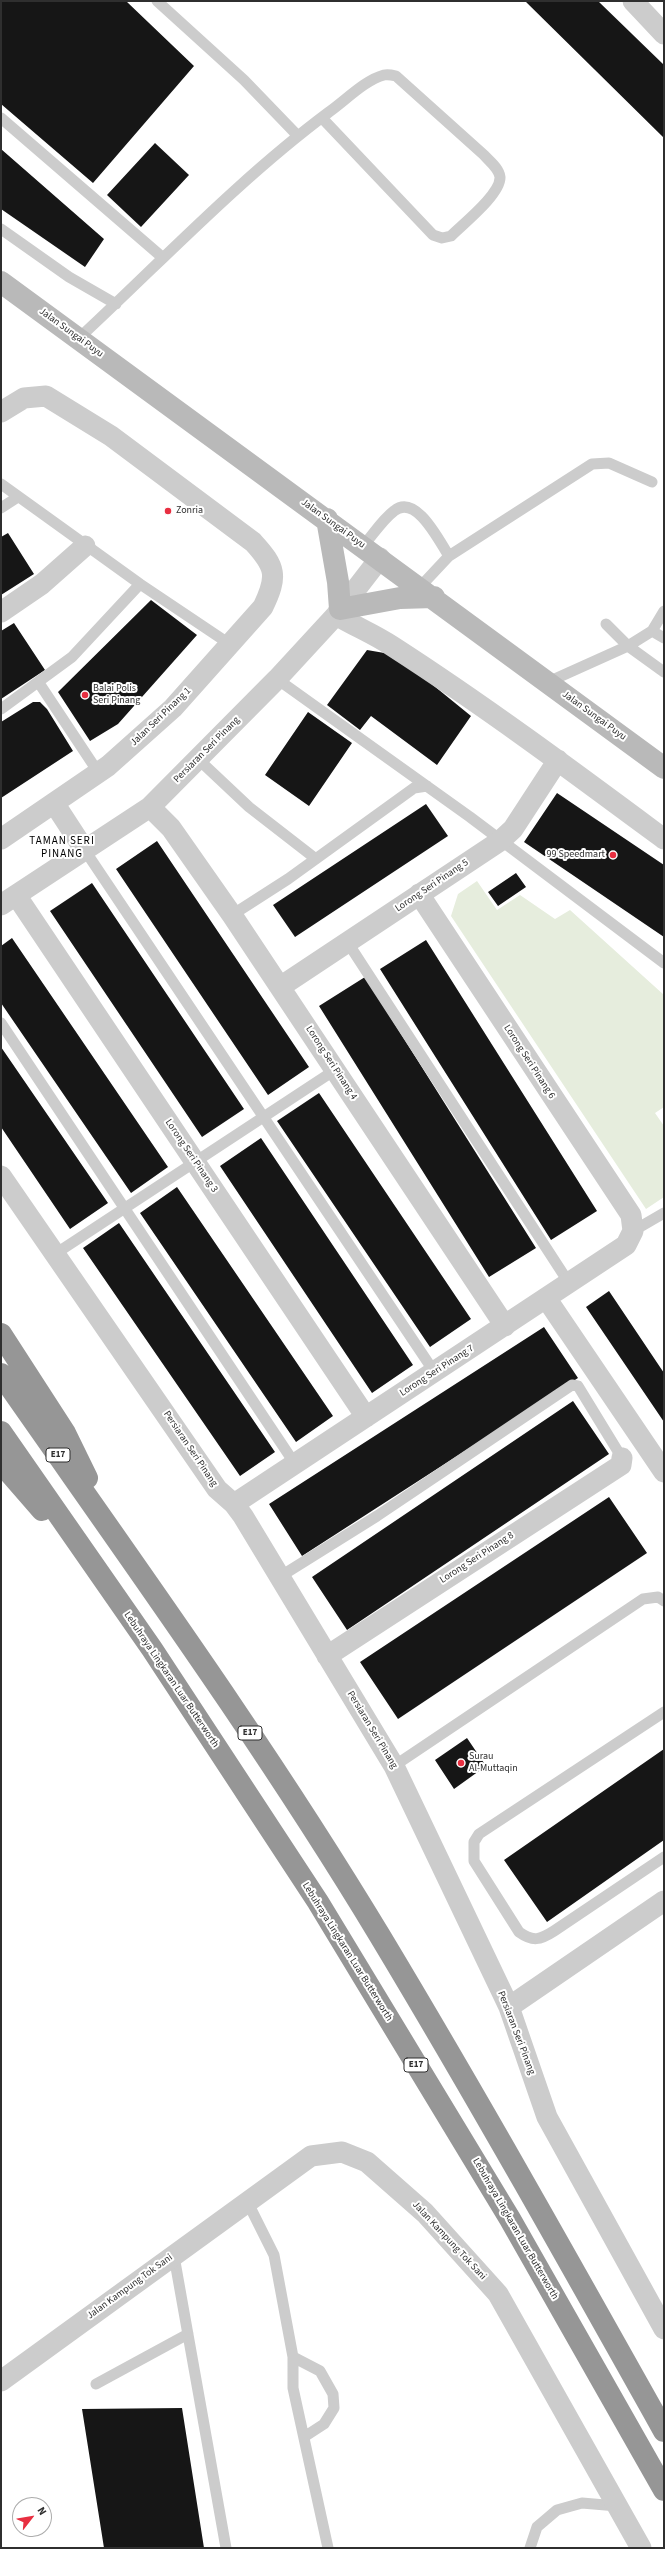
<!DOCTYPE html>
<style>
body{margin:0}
#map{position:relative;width:665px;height:2549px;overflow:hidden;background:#fff;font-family:"Source Sans 3",sans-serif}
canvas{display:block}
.frame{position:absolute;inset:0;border:2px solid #2f2f2f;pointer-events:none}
.north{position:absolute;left:12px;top:2497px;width:40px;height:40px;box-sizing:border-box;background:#fff;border:1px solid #acacac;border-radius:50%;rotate:59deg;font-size:11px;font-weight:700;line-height:16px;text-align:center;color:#2f2f2f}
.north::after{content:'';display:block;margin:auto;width:14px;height:18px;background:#e82f41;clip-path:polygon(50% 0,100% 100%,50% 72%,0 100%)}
</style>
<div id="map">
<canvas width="665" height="2549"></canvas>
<div class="frame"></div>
<div class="north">N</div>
</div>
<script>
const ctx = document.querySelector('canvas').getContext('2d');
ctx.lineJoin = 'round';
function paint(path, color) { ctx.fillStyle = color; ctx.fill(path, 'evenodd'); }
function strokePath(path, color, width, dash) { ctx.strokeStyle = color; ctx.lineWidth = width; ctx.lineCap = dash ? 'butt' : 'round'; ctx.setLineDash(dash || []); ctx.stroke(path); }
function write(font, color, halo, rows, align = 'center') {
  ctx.font = font + ' "Source Sans 3",sans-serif'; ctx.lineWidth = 4; ctx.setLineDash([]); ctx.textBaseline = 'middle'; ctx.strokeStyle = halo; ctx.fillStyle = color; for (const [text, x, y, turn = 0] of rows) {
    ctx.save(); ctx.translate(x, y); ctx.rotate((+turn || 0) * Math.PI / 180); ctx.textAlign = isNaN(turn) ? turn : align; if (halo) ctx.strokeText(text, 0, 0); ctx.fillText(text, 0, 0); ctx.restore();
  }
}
paint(new Path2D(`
 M477,881L497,910L520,895L555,919L570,910L664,995V1107L655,1113L664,1126V1197L646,1209L451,916L458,894Z`), '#e6eddd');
paint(new Path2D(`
 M1,1H126L194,66L93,183L1,104Z
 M525,1H598L664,65V138Z
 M155,143L189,175L141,227L107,195Z
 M1,149L104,239L85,267L1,209Z
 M8,533L34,574L1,595V537Z
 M151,600L197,635L118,724L90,741L58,692Z
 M14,623L45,670L1,699V631Z
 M367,650L396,655L471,716L437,765L371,716L360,730L327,705Z
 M33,702H40L47,709L73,751L1,798V722Z
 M308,712L352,743L309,806L265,775Z
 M557,793L664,865V937L524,842Z
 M426,804L448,836L295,937L273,905Z
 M157,841L309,1067L268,1095L116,869Z
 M516,873L526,887L498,906L488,892Z
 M92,883L244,1109L202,1137L50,911Z
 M12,938L168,1167L131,1193L1,1003V946Z
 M426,940L597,1211L551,1240L380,969Z
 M365,977L536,1248L489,1277L319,1006Z
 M1,1047L108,1203L70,1229L1,1127Z
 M319,1093L471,1319L430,1347L277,1121Z
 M261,1138L413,1365L372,1393L220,1166Z
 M177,1187L333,1416L296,1442L140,1213Z
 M119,1223L275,1452L240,1476L83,1248Z
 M609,1291L664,1373V1422L586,1307Z
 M544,1327L578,1378L302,1556L269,1504Z
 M573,1401L609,1454L347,1630L312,1577Z
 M609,1497L647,1553L398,1719L360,1662Z
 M467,1738L486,1766L454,1789L435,1760Z
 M664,1749V1840L547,1922L504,1860Z
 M182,2408L204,2548H104L82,2409Z`), '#161616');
strokePath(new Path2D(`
 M157,1L244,80L298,136
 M1,118L162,257
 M1,229L69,277L116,304
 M78,339C161,262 238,180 329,112C346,100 365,80 384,75C388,74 392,75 396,76L484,155C489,161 499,168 500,177C501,194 463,224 451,236L442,238L433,235L322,118
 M1,484L140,584L231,645
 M1,508L18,497
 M363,546C373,535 382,520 394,511C416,493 439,541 449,556
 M420,587L449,556L592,464L609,463L652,482
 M606,624L628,646L664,672
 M652,631L664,638
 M277,679L470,817L664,963
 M548,682L628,646L652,631L664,611
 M39,683L98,772
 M1,709L72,657L140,584
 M198,759L249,807L316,859
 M84,849L435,1373
 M232,915L288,879L414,788L427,786
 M348,943L569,1283
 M1,1023L295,1464
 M633,1231L664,1213
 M55,1254L335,1070
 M281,1576L377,1516L572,1385L578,1386L622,1458
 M664,1712L479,1834L474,1842V1861L519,1932C533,1942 540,1940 554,1931L664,1857
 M394,1766L643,1599L658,1597L664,1601
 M248,2203L274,2255L293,2357V2388L328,2548
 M174,2256L226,2548
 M293,2357L320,2371L333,2394L334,2408L324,2424L304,2437
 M96,2384L188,2334
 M530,2548L537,2527L557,2510L582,2503L617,2506`), '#ccc', 11);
strokePath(new Path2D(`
 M633,1L664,34
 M1,412L24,398L46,396L111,436L253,542C276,567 278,576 263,607L173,708L108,766L1,839
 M1,612L42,584L85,546
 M336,615C354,626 374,634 392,646C485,706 575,773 664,839
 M54,803L84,849
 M150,807L171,828L232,915L505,1326
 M16,895L366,1417
 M1,905L150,807L277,679L336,615L380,558
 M280,987L500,841L513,829L558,760
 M1,1176L217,1489L234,1504L243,1516L394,1766L509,2007L547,2117L664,2329
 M546,1298L664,1472
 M234,1504L626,1245L633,1231L631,1215L419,894
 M327,1656L621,1465L622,1458
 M509,2007L664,1901
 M1,2381L311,2156L342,2152L367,2162L425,2213L498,2294L641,2548`), '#ccc', 21);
strokePath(new Path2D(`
 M1,282L664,768
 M327,519L338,582L340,609L400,598L434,597`), '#b9b9b9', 22);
strokePath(new Path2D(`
 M1,1334L65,1433L87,1478
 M1,1374C130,1559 263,1742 380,1936C478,2099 571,2265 664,2431
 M1,1432L152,1649L318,1902L510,2219L664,2490
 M1,1463L42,1510`), '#969696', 22);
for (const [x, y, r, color] of [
 [168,511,4,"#e82f41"],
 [85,695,4,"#e82f41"],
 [613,855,4,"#e82f41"],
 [461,1763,4,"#e82f41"]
]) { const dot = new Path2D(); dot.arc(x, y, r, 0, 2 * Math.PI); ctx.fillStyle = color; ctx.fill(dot); strokePath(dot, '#fff', 1.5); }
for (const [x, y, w] of [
 [58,1455,24],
 [250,1733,24],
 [416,2065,24]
]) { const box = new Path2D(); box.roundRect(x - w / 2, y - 7, w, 14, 3); ctx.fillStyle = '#fff'; ctx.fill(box); strokePath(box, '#2f2f2f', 1); }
write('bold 9px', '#2f2f2f', null, [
 ["E17",58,1455],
 ["E17",250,1733],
 ["E17",416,2065]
]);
write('10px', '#2f2f2f', '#fff', [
 ["Jalan Sungai Puyu",71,333,36],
 ["Jalan Sungai Puyu",333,524,36],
 ["Jalan Sungai Puyu",594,716,36],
 ["Jalan Seri Pinang 1",161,717,-44],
 ["Persiaran Seri Pinang",207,750,-45],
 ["Lorong Seri Pinang 5",432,886,-34],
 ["Lorong Seri Pinang 6",529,1062,57],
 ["Lorong Seri Pinang 4",331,1063,57],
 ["Lorong Seri Pinang 3",191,1156,56],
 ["Lorong Seri Pinang 7",437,1371,-33],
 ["Persiaran Seri Pinang",190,1449,56],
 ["Lorong Seri Pinang 8",477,1558,-33],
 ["Lebuhraya Lingkaran Luar Butterworth",171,1680,56],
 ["Persiaran Seri Pinang",372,1730,59],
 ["Lebuhraya Lingkaran Luar Butterworth",347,1952,58],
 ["Persiaran Seri Pinang",516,2033,69],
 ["Lebuhraya Lingkaran Luar Butterworth",515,2229,60],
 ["Jalan Kampung Tok Sani",449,2241,47],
 ["Jalan Kampung Tok Sani",130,2287,-36]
]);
write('10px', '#2f2f2f', '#fff', [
 ["Zonria",176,511],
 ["Balai Polis",93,689],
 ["Seri Pinang",93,701],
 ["99 Speedmart",605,855,"right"],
 ["Surau",469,1757],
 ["Al-Muttaqin",469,1769]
], 'left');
ctx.letterSpacing = '1px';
write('11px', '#000', '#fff', [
 ["TAMAN SERI",62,842],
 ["PINANG",62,855]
]);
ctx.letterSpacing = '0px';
</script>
